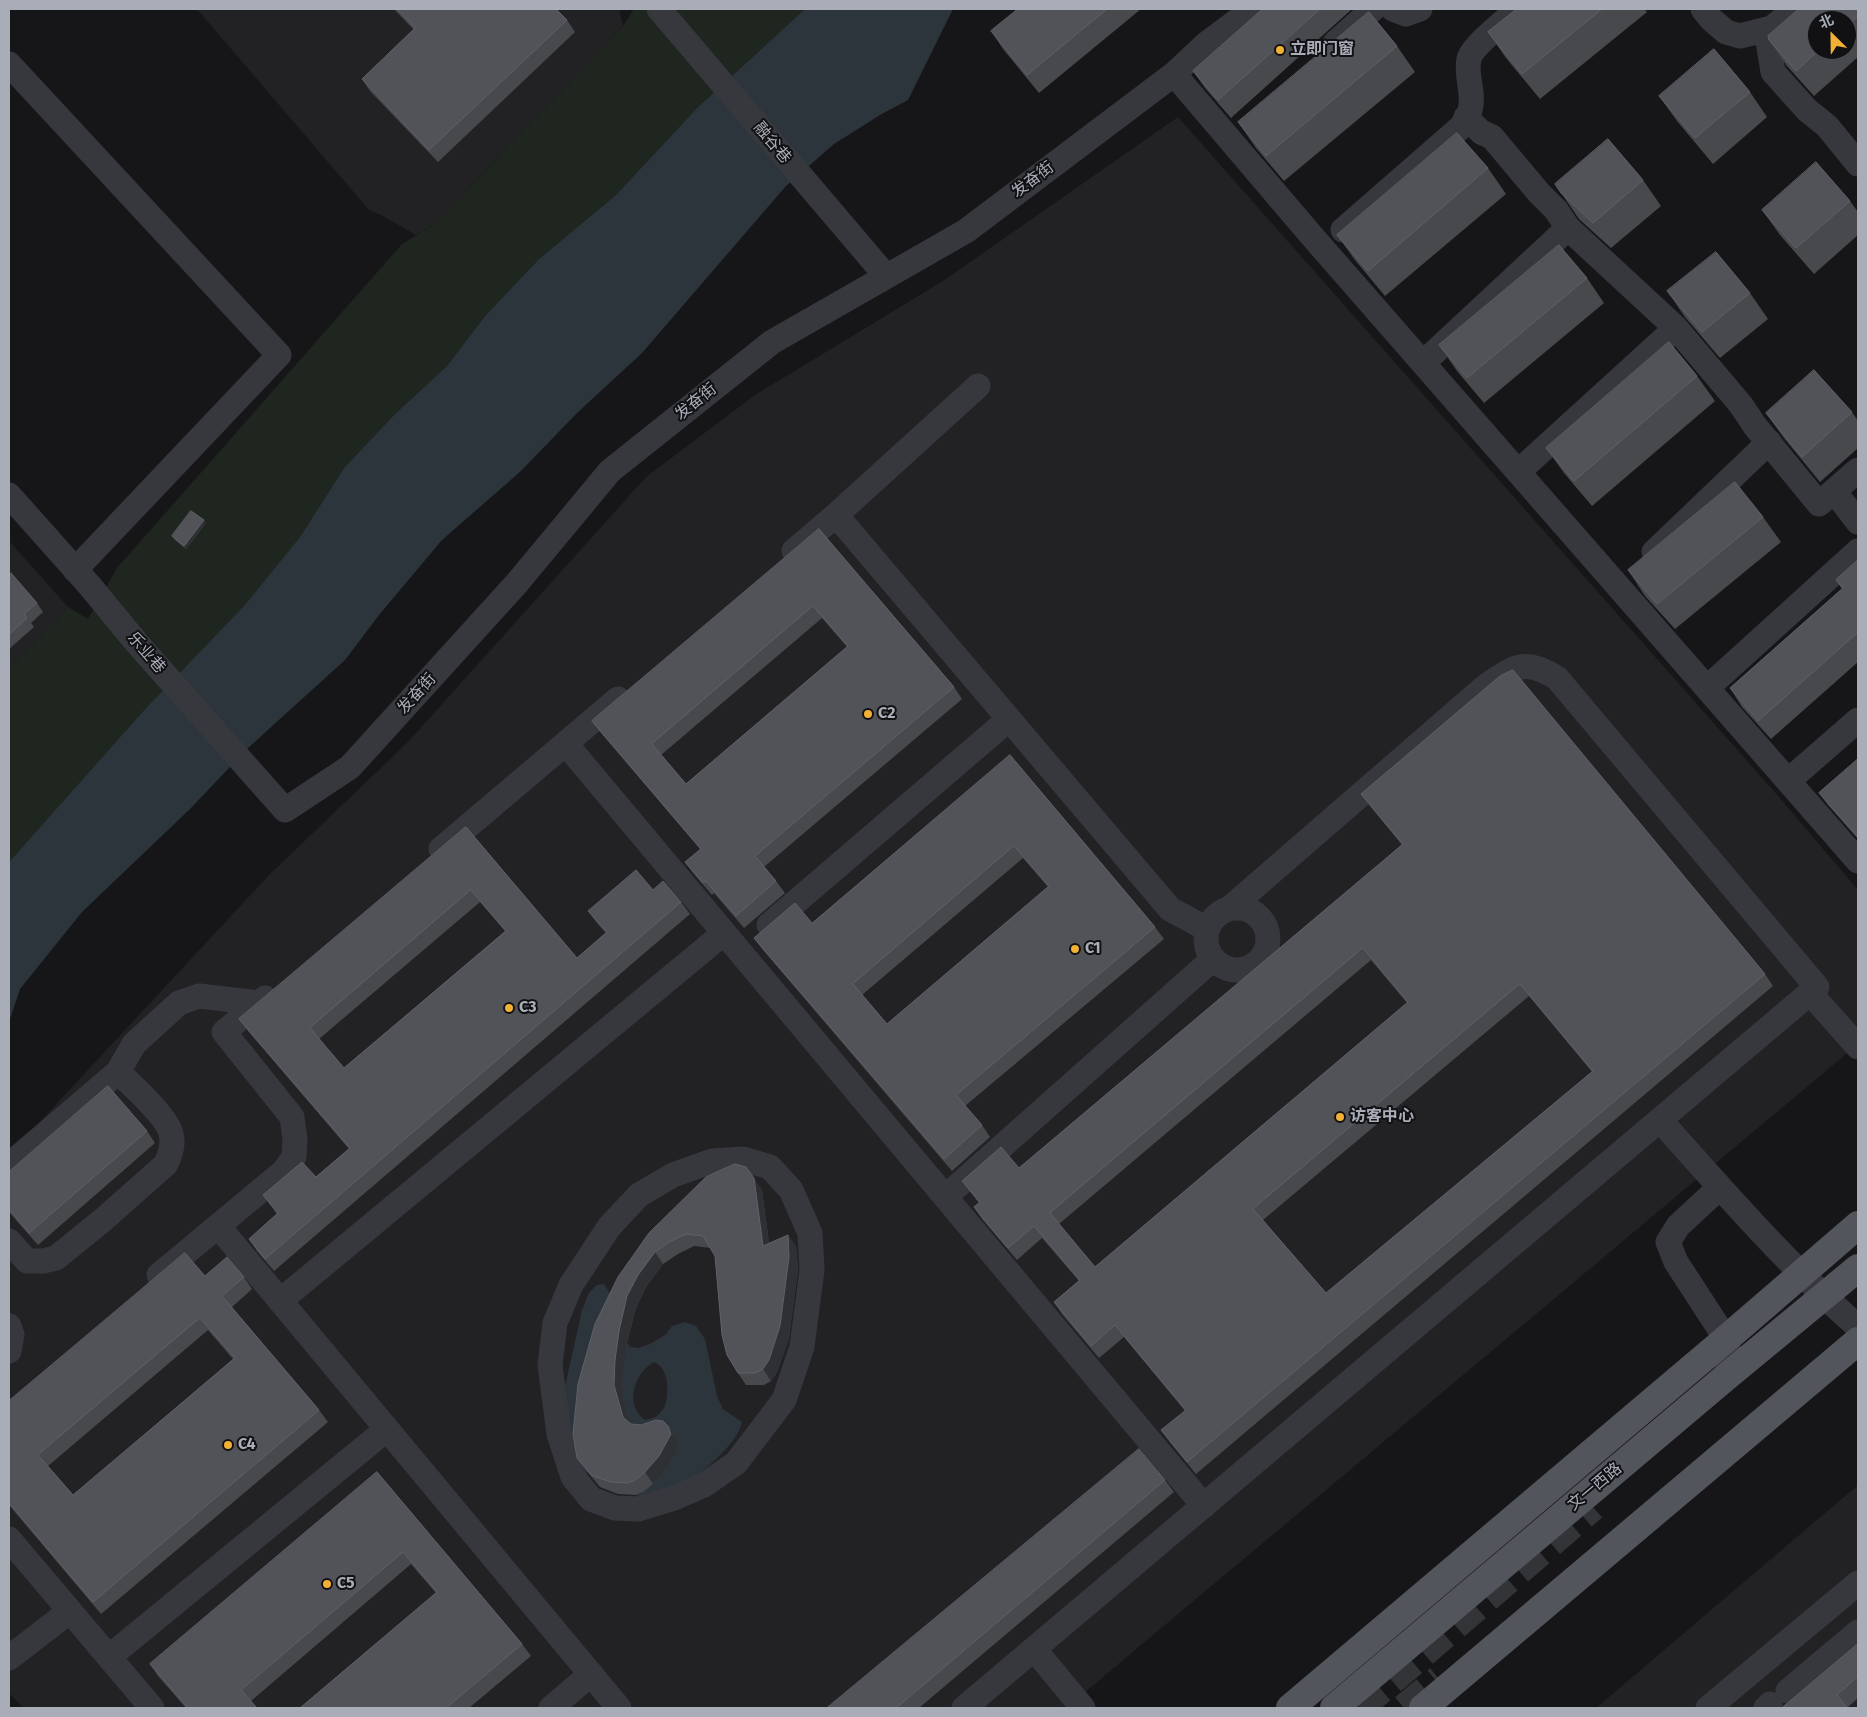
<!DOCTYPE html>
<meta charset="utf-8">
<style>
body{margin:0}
#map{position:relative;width:1867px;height:1717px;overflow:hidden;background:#161618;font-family:"Fira Sans","Noto Sans SC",sans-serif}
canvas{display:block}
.frame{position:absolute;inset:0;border:10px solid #a8adb8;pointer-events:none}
.north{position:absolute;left:1807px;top:10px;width:50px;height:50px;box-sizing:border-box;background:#111113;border:1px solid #4d4f55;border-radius:50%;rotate:337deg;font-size:14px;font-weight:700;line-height:20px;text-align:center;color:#a8adb8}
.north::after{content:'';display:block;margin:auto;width:18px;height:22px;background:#f2b134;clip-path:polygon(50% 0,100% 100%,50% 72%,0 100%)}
</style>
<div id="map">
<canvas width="1867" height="1717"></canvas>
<div class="frame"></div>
<div class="north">北</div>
</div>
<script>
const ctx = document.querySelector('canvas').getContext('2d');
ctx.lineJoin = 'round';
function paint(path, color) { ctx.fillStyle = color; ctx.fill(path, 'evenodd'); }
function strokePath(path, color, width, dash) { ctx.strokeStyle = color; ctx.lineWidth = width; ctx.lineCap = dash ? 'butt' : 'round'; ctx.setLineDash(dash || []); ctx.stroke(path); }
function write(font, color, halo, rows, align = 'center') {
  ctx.font = font + ' "Fira Sans","Noto Sans SC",sans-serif'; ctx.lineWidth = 4; ctx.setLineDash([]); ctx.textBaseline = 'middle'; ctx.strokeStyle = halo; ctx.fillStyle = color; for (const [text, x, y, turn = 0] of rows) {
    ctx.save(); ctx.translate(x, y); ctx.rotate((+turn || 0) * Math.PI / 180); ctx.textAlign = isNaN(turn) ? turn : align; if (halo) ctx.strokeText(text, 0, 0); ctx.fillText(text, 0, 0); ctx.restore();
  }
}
paint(new Path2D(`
 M197,9H619L623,26L435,224L416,235L381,215L369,210Z
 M1178,117L1772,789L1858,890V1044L1066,1708H23L9,1693V1155L270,874L408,742L646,477L755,395L943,281Z
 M9,541L68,607L9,668Z
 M1858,1485V1708H1596Z`), '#222225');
paint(new Path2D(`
 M634,9H805L697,108L616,195L539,259L485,316L447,366L394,415L344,468L300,537L245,606L146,708L9,862V668L68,607L88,619L117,568L402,244L435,224L623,26Z`), '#1e261f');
paint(new Path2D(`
 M805,9H953L908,100L880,115L834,144L786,186L642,353L577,413L521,471L442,540L379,615L345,660L248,748L190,809L82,912L20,989L9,1022V862L146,708L245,605L300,537L344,468L394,415L447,366L485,316L539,259L616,195L697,108Z
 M604,1284L609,1292L611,1312L584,1462L588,1478L572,1450L564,1391L582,1310L589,1293L597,1285Z
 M685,1322L696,1326L705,1339L717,1396L723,1409L742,1422C738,1444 700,1475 680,1486C667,1492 649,1494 634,1497C656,1485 669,1468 679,1446L632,1429L622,1397L623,1372L627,1343L630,1347L639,1348L652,1343L665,1335L672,1326ZM654,1362C669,1367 670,1395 664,1408C662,1411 659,1414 656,1417L645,1420C624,1405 634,1373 654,1362Z`), '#2c353c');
strokePath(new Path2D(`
 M1360,1708L1593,1507
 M1404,1708L1439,1679`), '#333438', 28, [28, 14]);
strokePath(new Path2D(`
 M659,9L886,276
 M1253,9L1206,44L1174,74L1311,235L1858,861
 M1393,9L1406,14L1420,9
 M1703,9L1712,20L1726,32L1740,36L1772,28L1795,9
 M1772,28L1768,41L1773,72L1807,110L1827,126L1858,164
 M1335,43L1373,9
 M9,64L279,355L75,570
 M1466,117L1481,132L1492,137L1539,193L1556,210L1568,228L1676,328L1741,405L1755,426L1819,504L1858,470
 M1343,230L1461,127C1464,122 1469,116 1470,110C1475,93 1465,76 1469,59C1472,46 1507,19 1518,9
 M1423,363L1568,228
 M1518,472L1676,328
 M1834,491L1858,522
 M9,495L90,586L136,642L285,810L350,767L517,583L610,471L772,342L966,231L1174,74
 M836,515L1170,909L1207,929
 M794,551L836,515L978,386
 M1654,552L1769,442
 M1707,688L1858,551
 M566,744L1204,1506
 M1788,781L1858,720
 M441,849L618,699
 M1206 939a31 31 0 1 1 62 0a31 31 0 1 1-62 0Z
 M769,925L1009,719
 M1810,993L1858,1047
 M1660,1120C1723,1191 1787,1264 1858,1327
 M743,1159L770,1167L791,1190L810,1233L812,1270L802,1347L784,1400L736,1463L704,1485L674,1498L638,1509L615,1508L591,1499L573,1477L559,1434L550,1365L555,1323L571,1285L609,1227L639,1195L673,1175L712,1161Z
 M9,1165L118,1072L134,1044L179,1003L199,996L259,1003
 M1720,1187L1678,1226L1668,1242L1676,1262L1726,1339L1730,1356L1726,1377
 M945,1197L1213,959
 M218,1226L619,1708
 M9,1241L27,1261H43L56,1258L104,1219L166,1164C170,1155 174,1145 171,1134C168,1118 131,1084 118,1072
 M159,1275L284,1171L294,1157L295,1140L292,1117L224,1032L265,998
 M280,1301L724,933
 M9,1326L12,1335L9,1351
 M9,1539L152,1708
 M1034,1649L1083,1708
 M109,1657L387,1429
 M9,1658L70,1611
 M1788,1691L1858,1632
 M551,1708L591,1674
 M964,1708L1817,987L1557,678C1525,658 1515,666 1486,686L1230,908
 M1708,1708L1858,1583
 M1766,1708L1770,1704`), '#37383d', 25);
strokePath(new Path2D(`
 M1290,1708L1726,1339L1858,1225
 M1334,1708L1726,1377L1858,1268
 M1423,1708L1858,1341`), '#53555c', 28);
paint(new Path2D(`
 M394,9H556L567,20L575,32L438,162L370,91L362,79L414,30Z
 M1018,9H1141L1039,93L1003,49L991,31Z
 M1263,9H1352L1231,118L1205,88L1193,71Z
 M1517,9H1644L1647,12L1540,99L1506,58L1488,32Z
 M1858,9V57L1814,96L1787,66L1769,40ZM1847,20V50H1817Z
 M1397,46L1415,72L1284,181L1256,148L1238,122Z
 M1750,92L1767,117L1713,164L1677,121L1659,96Z
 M1488,168L1506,194L1385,296L1355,260L1337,235Z
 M1643,180L1661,206L1611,248L1579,219L1555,184Z
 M1850,201L1858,212V235L1814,274L1780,235L1762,210Z
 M1587,278L1604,303L1484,403L1457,371L1439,345Z
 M1667,291L1750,293L1768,319L1720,358L1685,317Z
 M1697,376L1715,401L1592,506L1564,473L1546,448Z
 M1852,412L1858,421V448L1820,482L1784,438L1766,413Z
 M1763,517L1781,542L1675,629L1645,596L1628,570Z
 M206,523L186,549L174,539L172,536Z
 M819,529L954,687L962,699L764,867L776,881L785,893L744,928L714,893L712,895L694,874L685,862L700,849L601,733L592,721ZM822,618L847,647L686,784L661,755Z
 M1858,560V662L1771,739L1742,707L1730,688L1842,589L1836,580Z
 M9,575L37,603L43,612L31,623L34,627L9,649Z
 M1010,755L1155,927L1164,939L965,1106L982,1125L990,1137L952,1171L763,950L754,938L812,923ZM1023,858L1048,887L887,1024L862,995Z
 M1858,759V839L1828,805L1819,793Z
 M1361,794L1765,974L1773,986L1196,1474L1170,1442L1161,1430L1185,1411L1124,1337L1099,1358L1062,1314L1054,1302L1079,1281L1042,1238L1017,1260L982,1219L974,1207L979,1203L971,1193L962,1181L1019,1168L1402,845L1370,806ZM1371,960L1407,1003L1095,1267L1059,1224ZM1529,996L1592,1072L1326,1293L1263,1220Z
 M466,827L577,958L606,933L597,923L588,911L653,890L681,902L690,914L274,1271L257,1251L249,1239L277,1214L263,1195L316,1177L349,1149L248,1031L239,1019ZM480,902L505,931L344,1068L319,1039Z
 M147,1131L155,1143L38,1245L9,1212V1172Z
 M762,1190L769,1243L788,1235L796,1247L798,1269L789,1338L777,1372L771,1381L764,1385H746L738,1373L715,1256L711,1248L694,1246L678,1254L663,1264L646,1287L636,1308L627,1343L623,1372L622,1397L630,1423L631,1424L641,1425L668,1426L677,1438L679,1446L668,1468L653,1484L643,1492L636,1495L618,1494L600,1487L586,1470L577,1458L649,1233Z
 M205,1276L244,1277L252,1289L232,1307L319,1410L328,1422L101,1614L9,1505V1401ZM208,1330L233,1359L73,1495L48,1466Z
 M377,1472L522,1644L531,1656L469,1708H300L436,1593L411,1564L251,1701L257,1708H186L158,1676L150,1664Z
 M1165,1480L1174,1492L919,1708H827Z
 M1858,1644V1698L1847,1708H1782Z`), '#47494d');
paint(new Path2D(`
 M204,520L206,523L186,549L184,546Z
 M754,1178L762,1190L771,1258L763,1246Z
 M788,1235L796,1247L798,1269L789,1338L777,1372L771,1381L763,1369Z
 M655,1252L663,1264L646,1287L636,1308L627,1343L623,1372L622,1397L632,1429L623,1417L614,1385L615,1360L619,1331L627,1296L638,1275Z
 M668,1426L677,1438L679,1446L668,1468L653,1484L645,1472Z`), '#2f3033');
const building = new Path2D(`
 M397,9H556L567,20L429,150L362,79L415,28Z
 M1018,9H1107L1027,75L991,31Z
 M1263,9H1320L1218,100L1193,71Z
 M1517,9H1602L1522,74L1488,32Z
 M1799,9H1858V16L1847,26V20H1817V50H1819L1796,71L1769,40L1768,36Z
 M1369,12L1397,46L1266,156L1238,122Z
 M1714,49L1750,92L1695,138L1659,96Z
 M1457,133L1488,168L1368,271L1337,235Z
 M1608,139L1643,180L1593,223L1561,193L1555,184Z
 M1816,162L1850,201L1796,248L1762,210Z
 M1559,245L1587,278L1467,378L1439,345Z
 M1716,252L1750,293L1702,332L1667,291Z
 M1669,342L1697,376L1574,481L1546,448Z
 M1814,370L1852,412L1802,457L1766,413Z
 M1735,482L1763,517L1657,604L1628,570Z
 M191,511L204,520L184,546L172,536Z
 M819,529L954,687L755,856L776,881L736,916L706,881L703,883L685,862L701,849L592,721ZM813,606L848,646L686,784L652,744Z
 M1858,560V632L1758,721L1730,688L1843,588L1836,580Z
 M11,573L37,603L24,614L27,618L9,635V575Z
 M1513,670L1765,974L1187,1462L1161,1430L1186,1410L1115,1325L1091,1346L1054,1302L1080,1280L1034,1226L1008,1248L974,1207L980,1202L962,1181L1001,1147L1019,1168L1403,844L1361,794L1500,676ZM1363,948L1408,1002L1095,1267L1050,1213ZM1520,984L1593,1071L1326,1293L1253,1209Z
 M1010,755L1155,927L956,1095L982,1125L944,1159L754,938L795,903L812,923ZM1014,846L1049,886L887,1024L853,984Z
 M1858,759V837L1819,793Z
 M466,827L577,958L607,932L588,911L636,870L653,890L663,881L681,902L265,1259L249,1239L278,1213L263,1195L302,1162L316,1177L350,1148L239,1019ZM471,890L506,931L344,1068L310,1028Z
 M108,1086L147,1131L29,1233L9,1209V1172Z
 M735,1164L746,1167L754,1178L763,1246L788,1235L789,1257L780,1326L769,1360L763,1369L755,1373H738L727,1355L722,1335L715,1256L703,1236L686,1234L669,1242L655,1252L638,1275L627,1296L619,1331L615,1360L614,1385L623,1417L631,1424L641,1425L656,1420L663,1421L668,1426L671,1434L659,1456L645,1472L635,1480L628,1483L610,1482L591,1475L577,1458L573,1434L578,1384L595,1324L618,1277L649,1233L706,1177Z
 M185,1253L205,1276L227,1257L244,1277L222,1296L319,1410L93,1602L9,1503V1401ZM200,1318L235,1358L73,1495L38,1455Z
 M1139,1449L1165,1480L896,1708H827Z
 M377,1472L522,1644L446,1708H300L437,1592L403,1552L241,1690L257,1708H188L150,1664Z
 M1858,1644V1676L1837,1695L1847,1708H1782Z`);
paint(building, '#525359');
strokePath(building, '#5f6168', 1);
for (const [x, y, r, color] of [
 [1280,50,5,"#f2b134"],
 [868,714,5,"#f2b134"],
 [1075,949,5,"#f2b134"],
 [509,1008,5,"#f2b134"],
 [1340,1117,5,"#f2b134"],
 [228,1445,5,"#f2b134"],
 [327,1584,5,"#f2b134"]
]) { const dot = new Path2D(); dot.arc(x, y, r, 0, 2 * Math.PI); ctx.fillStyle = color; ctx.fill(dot); strokePath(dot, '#111113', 2); }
write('bold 16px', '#a8adb8', '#111113', [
 ["立即门窗",1290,50],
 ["C2",878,714],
 ["C1",1085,949],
 ["C3",519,1008],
 ["访客中心",1350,1117],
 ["C4",238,1445],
 ["C5",337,1584]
], 'left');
write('16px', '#a8adb8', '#111113', [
 ["融谷巷",772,143,50],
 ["发奋街",1033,180,-37],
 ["发奋街",696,402,-39],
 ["乐业巷",146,653,49],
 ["发奋街",417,694,-48],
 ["文一西路",1595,1487,-40]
]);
</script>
